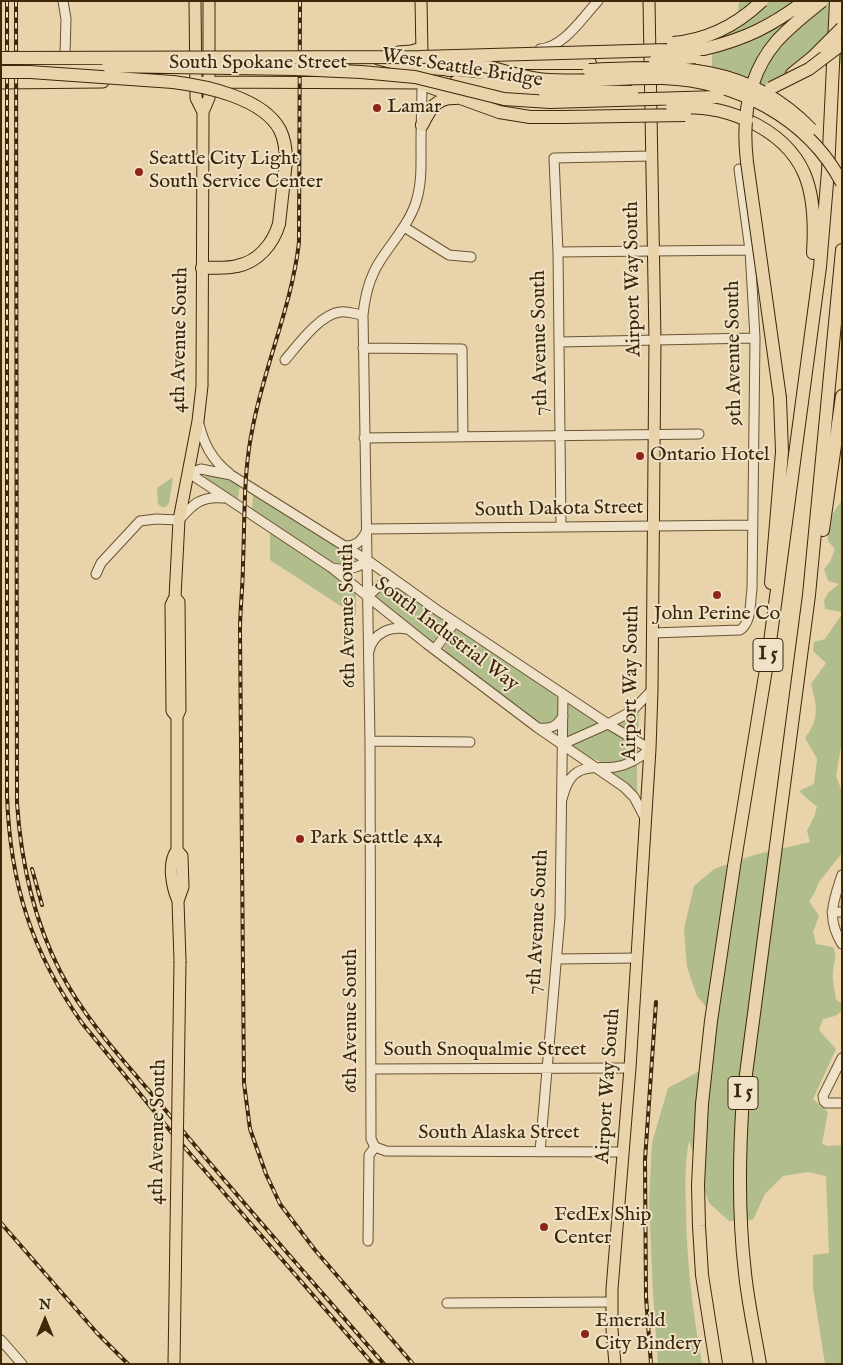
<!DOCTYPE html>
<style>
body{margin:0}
#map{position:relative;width:843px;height:1365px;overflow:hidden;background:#e8d3ab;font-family:"IM FELL English",serif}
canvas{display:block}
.frame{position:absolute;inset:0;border:2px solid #3d2809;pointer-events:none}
.north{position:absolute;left:20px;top:1295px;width:50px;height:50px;-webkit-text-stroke:4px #f0e2c8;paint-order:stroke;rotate:0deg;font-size:14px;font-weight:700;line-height:20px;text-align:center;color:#3d2809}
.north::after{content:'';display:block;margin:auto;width:18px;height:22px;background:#3d2809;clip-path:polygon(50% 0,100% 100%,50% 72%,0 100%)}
</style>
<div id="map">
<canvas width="843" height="1365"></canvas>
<div class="frame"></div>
<div class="north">N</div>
</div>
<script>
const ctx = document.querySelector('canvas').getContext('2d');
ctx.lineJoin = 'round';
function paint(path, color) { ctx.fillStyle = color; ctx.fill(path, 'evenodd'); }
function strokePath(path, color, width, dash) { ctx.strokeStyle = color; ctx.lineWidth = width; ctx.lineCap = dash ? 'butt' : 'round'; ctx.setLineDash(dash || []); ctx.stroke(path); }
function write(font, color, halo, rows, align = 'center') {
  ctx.font = font + ' "IM FELL English",serif'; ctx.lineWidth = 4; ctx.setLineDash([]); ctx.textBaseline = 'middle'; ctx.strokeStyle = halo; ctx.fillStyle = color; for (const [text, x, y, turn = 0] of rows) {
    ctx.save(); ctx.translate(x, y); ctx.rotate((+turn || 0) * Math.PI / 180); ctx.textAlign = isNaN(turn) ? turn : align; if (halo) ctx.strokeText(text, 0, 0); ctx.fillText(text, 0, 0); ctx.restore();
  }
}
paint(new Path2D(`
 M739,1H842V64L812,63L768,87L739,95L712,96V34L737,21Z
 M206,474L220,475L240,484L238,499L205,478Z
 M173,477L169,503L166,507H162L158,504L157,488Z
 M253,494L356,560C348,567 342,566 332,563L252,511Z
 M842,501V612L825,609L824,600L828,593L839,584L828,581L824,569L830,562L835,549L828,541C828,523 830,515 842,501Z
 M270,531L336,576L356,593V616L270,560Z
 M396,586L446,623L434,641H431L375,598V592Z
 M842,614V741L836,776L841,789L842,853L819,882L814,894L809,901L819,916L813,932L816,944L833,947C838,956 834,961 833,971C832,980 835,991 836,1000L842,1003V1011L835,1016L823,1019L819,1030L836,1049L813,1099L828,1112L822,1144L828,1146L842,1145V1364H825L813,1288V1255L829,1253L826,1176L808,1172L783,1176L765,1194L753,1220L729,1221L709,1203L689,1141C685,1162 685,1184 686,1206C686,1259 693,1312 702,1364H658L653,1293L649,1201L652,1143L668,1088L709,1066L715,1018L697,996L687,967L684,929L694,886L714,869L754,855L810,842L807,831L814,817L817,807L799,791L814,784L817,759L805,738C820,718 817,707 811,684L826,663L813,651L814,642L825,639Z
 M456,630H459L553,692L559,699L560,708L558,716L548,723L543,724L525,715L445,652L444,647Z
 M567,701L601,723L567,738Z
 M639,710L638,740L612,725Z
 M606,729L638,747V754C610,771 595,762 570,744Z
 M637,765V793L628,784L607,772L623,770Z`), '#b2bd8c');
const minor = new Path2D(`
 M63,1L66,19L65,54
 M540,49C564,47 582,18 598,1
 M404,227L449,255L471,257
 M558,252L750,250
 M559,342L755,338
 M363,348L462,349L463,437
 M285,360C297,346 320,314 340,312C348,311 355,314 363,315
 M199,424C204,444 212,460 229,473
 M364,438L699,434
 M189,473L201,469L231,475L370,562L437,610L608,724L650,749C640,758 629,765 615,767C600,769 582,764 571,778C566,784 564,792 562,799
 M189,473L332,568L427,644L538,728L624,787L634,797L645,818
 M561,527L558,252L554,158L651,156
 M367,529L752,525
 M343,546C355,547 361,542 366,532
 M332,568C345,571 356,569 367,561
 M96,574L101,563L140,521L156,519L179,520C193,504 201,496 223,498
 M367,597L379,586L397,583
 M652,633L740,630C752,622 750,602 752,589L755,338L750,250L739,169
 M435,649L455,622
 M369,651C373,633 390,626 407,629
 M539,728C550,729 557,727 563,716
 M370,741L470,742
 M563,744L608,724L632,711L652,690
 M842,875C833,902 826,918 842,944
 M832,912H842
 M557,959L637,958
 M842,1058L823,1096L824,1101L826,1103H842
 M371,1069L630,1068
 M375,1147L386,1151L622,1152
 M540,1152L560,917L563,694
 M368,1241L369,1155L375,1147L371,1139L370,741L363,315C365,295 369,278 380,261C392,242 409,224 416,202C422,183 421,164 421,145C421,124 422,104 422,84
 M447,1303L612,1302
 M1,1340L22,1364`);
const major = new Path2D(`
 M421,1L422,54
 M398,52L411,51L422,48
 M378,59L409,67L476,72L503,77
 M492,80L531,82
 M194,82L431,83
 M1,83L103,82
 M203,112L209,98V1
 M175,597L179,602L180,710L177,717V850C167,863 172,887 178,901
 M177,717L172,711L171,605L175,597L179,520L198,421L202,386L203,119V112L196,98L195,1
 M177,850L182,856L183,887L178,901L180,961
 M615,1364L612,1330V1289L630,1068L650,749L652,690L655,340L649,1`);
const highway = new Path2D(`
 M449,70L491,63H590
 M792,74L813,57L823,47
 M456,82L544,91
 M422,84L499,112L530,117H563
 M747,120C808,148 817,191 813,253
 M422,125C430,109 436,97 456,98
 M202,268C213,267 226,269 237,266C258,262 273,244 279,224L286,161
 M823,530L842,396
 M771,583L782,452L780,398
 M716,1364L702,1275L699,1226L698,1185L702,1104L711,1021L734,866L768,657L820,267L828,171L836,1
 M760,1364C755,1334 748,1303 745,1273C738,1214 739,1155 743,1097L809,595L842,250`);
strokePath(minor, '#685332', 11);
strokePath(major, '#3d2809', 13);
strokePath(highway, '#3d2809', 14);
strokePath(minor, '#f0e2c8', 9);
strokePath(major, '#e8d3ab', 11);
strokePath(highway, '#e8d3ab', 12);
const rail = new Path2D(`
 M7,1V795C10,883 31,951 82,1023L172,1133L373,1364
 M16,1L17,803C21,862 33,918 60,971C88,1026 133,1070 172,1118C241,1201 313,1282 384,1364
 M300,1L299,242C292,305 265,364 253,426C243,472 245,517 243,563C243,586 240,608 240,631L244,1083L250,1129L266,1174L280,1204L315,1250L413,1364
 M32,869L42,905
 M1,1223L97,1333L128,1364
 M651,1364L646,1297L645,1160L656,1002`);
strokePath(rail, '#3d2809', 4);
strokePath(rail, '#f0e2c8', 2, [5.5]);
const majorBridge = new Path2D(`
 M174,1364L180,961`);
const highwayBridge = new Path2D(`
 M673,43C708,40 737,25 762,1
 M823,47L842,28
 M1,58L420,57L704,49C746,39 771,26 805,1
 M655,61L695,57
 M460,62C491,64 519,79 549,80C587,82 625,77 663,78C736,81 807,117 842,183
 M108,66L295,69L361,72L415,77L504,99L550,102L718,97
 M589,70C676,66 746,62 811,129
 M1,72H30L173,82C206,86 263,98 280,130C285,140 286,150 286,161
 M771,88L809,69L842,44
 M544,91L632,92
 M672,107C701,107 720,108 747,120
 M563,117L685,115
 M780,398L747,162C742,119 747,76 776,42C789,27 806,14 822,1`);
strokePath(majorBridge, '#3d2809', 13, []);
strokePath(highwayBridge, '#3d2809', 14, []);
strokePath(majorBridge, '#e8d3ab', 11);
strokePath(highwayBridge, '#e8d3ab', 12);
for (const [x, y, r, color] of [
 [377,108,5,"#8f2418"],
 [139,172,5,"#8f2418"],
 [640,456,5,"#8f2418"],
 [717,595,5,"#8f2418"],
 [300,839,5,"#8f2418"],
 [544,1227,5,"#8f2418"],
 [585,1334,5,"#8f2418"]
]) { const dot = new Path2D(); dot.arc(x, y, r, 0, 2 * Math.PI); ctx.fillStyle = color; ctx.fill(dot); strokePath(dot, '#f0e2c8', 2); }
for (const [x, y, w] of [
 [768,655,30],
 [743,1093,30]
]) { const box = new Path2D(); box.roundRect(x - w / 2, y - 16.5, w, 33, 4); ctx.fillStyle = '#f0e2c8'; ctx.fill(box); strokePath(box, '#3d2809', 1); }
write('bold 19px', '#3d2809', null, [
 ["I 5",768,655],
 ["I 5",743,1093]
]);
write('20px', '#3d2809', '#f0e2c8', [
 ["South Spokane Street",258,64],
 ["West Seattle Bridge",462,69,9],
 ["Airport Way South",634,279,-91],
 ["4th Avenue South",181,340,-89],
 ["7th Avenue South",541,343,-91],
 ["9th Avenue South",735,353,-91],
 ["South Dakota Street",559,510,-1],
 ["6th Avenue South",349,616,-91],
 ["South Industrial Way",446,635,37],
 ["Airport Way South",632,683,-89],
 ["7th Avenue South",539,922,-87],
 ["6th Avenue South",352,1021,-90],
 ["South Snoqualmie Street",485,1051],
 ["Airport Way South",609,1086,-86],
 ["4th Avenue South",159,1132,-89],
 ["South Alaska Street",499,1134]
]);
write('20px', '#3d2809', '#f0e2c8', [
 ["Lamar",387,108],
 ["Seattle City Light",149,160],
 ["South Service Center",149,183],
 ["Ontario Hotel",650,456],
 ["John Perine Co",717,615,"center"],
 ["Park Seattle 4x4",310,839],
 ["FedEx Ship",554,1216],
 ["Center",554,1239],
 ["Emerald",595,1322],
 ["City Bindery",595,1345]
], 'left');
</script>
